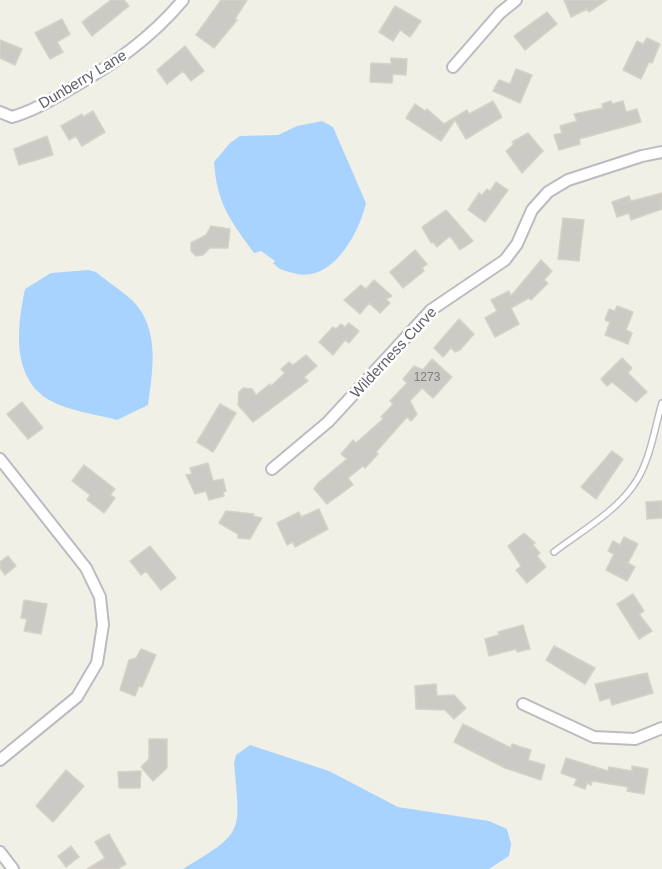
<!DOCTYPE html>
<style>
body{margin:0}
canvas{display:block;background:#f1f0e7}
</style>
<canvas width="662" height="869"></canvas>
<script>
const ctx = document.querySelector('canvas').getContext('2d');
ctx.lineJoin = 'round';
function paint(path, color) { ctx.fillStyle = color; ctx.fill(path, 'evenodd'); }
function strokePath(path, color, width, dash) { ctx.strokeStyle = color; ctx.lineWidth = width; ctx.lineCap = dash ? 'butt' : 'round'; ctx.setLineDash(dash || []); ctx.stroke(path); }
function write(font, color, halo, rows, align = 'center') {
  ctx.font = font + ' Helvetica,sans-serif'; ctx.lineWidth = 5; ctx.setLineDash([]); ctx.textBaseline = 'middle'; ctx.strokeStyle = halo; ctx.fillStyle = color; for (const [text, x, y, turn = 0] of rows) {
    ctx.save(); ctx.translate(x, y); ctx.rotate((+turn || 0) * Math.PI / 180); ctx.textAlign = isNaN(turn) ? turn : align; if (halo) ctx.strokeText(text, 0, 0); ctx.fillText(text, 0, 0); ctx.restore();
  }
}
paint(new Path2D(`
 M322,121L333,127L366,203C359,234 331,285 293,273C285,271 279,270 273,263L275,261L261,251L254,253C230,220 217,204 214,162L230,143L240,136L278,135L297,126Z
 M88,270L96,272C108,282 122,291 133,301C160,329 153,370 148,405L117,420C96,414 68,411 49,400C11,377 17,327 25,289L51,273Z
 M250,745L329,771L398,807L489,821L507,829L511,844L509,856L489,869H183C246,831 240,833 234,763L236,755Z`), '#a9d3ff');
const building = new Path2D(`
 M111,0H124L129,6L92,36L82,22Z
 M221,0H247L235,19L237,20L214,48L196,35Z
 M564,0H607L589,12L587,9L571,17Z
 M395,6L421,21L410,37L400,30L393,41L379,32Z
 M547,12L557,24L525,50L514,36Z
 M62,19L70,34L57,42L63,52L50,59L35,33Z
 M647,38L660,44L652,63L649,62L641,79L623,70L637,41L643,44Z
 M0,40L22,49L15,65L0,58Z
 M185,46L204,71L191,81L183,71L167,84L157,70Z
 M391,58L407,59L406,75L393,74L392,83L370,82L371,63L391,64Z
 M516,69L532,75L520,103L493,91L499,80L510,84Z
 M493,101L502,117L466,139L455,120L441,141L406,118L415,104L425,111L427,109L444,124L467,110L469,114Z
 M611,101L612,104L623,101L626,112L637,109L641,122L579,139L580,144L559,150L554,135L562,133L560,126L577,121L574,114L603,108L602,104Z
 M93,111L105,132L82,146L76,136L69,140L61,126L82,114L83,117Z
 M528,133L543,151L522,173L506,151L514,144L512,142Z
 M47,136L53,155L19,165L14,149Z
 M496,182L508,190L485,222L468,210L479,193L482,195L487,189L490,191Z
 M662,193V209L631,220L629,213L617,217L612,202L629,196L631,201Z
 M446,210L473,241L460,250L450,236L437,247L433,242L431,243L422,227Z
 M563,218L584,220L579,261L558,259Z
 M211,226L230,229L228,248H210L203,255L196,256L191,251V243L206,235Z
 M415,250L427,264L422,268L424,271L403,288L390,272Z
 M541,260L552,271L544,280L548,283L531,300L529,298L511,308L519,324L495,337L485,318L497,311L491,300L509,291L511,296Z
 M374,280L392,296L386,299L390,303L380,313L369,303L360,314L344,300L361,285L366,289Z
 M617,306L633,312L626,330L632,333L628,344L605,335L610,322L605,320L609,309L615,311Z
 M459,319L474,334L460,350L455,352L451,348L443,357L434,348Z
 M349,323L359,331L349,343L345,340L333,355L319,342L333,327L336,329L341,324L345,327Z
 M306,355L317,366L304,377L308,381L253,422L238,405L239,392L243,388L252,389L256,395L270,384L271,386L285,373L281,369L289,362L293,365Z
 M622,358L632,368L628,373L647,392L636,402L612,382L607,386L601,379Z
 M432,359L452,377L433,398L422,388L410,401L417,414L411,421L407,417L376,452L378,454L365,468L363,466L348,478L353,485L327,504L314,489L318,483L347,459L341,454L353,440L356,443L383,419L381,417L393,404L390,401L407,383L403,379L414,366L423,370Z
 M22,402L43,428L28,439L7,414Z
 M220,404L236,413L213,452L197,442Z
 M612,451L623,459L596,499L581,487Z
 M208,463L213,481L223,479L226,491L223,492L224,496L209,500L206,491L195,494L186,475L192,474L190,468Z
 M84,465L115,489L110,495L115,498L104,513L87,500L90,495L72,481Z
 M662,501V518L647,519L646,502Z
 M319,509L328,529L295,547L293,542L287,545L277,523L299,512L301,517Z
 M226,511L254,514L253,516L262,518L250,539L238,538V534L219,523Z
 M524,533L535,543L533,545L540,553L537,556L546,567L527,583L516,570L521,566L508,546Z
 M624,537L638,544L628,563L635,567L627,581L606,570L614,554L608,551L613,541L620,545Z
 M150,546L176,578L161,590L146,571L141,575L130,561Z
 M8,556L16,566L5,575L0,568V562Z
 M633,594L644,611L639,614L652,631L639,639L617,604Z
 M24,600L47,604L41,634L24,631L27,619L21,618Z
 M523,625L530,649L517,652L516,649L489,656L485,639L499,635L498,632Z
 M554,646L595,668L585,684L546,660Z
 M141,649L156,655L142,687L139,686L135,696L120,690L129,660L136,658Z
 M647,673L653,693L612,705L610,698L600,701L595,684Z
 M436,684L437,696L454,695L466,708L454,719L445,710L416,709L415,686Z
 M463,724L511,748L512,744L531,750L528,760L545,765L541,780L505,768L454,742Z
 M149,739H167V768L153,781L141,767L149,759Z
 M566,758L608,771L609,767L632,771V766L648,769L644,794L627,791L628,787L592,781L591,785L587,783L585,789L574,785L577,779L561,773Z
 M66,770L84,786L53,822L36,806Z
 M141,771L140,788H119L118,772Z
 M109,834L126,864L118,869H87L105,858L95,842Z
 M71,846L79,857L66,867L58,856Z`);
paint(building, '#cccac4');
strokePath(building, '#d6d2c5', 1.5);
const service = new Path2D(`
 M554,552C580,532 614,513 633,486C650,463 654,430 662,403`);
const minor = new Path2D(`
 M453,67L500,13L516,0
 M0,112L12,117C33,111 51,100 70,89C114,64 150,39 183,0
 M0,459L86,568L100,597L103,625L97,663L77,697L0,760
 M272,469L328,422L431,310L505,260L517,244L532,210L548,192L568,180L642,156L662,152
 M523,704L594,737L635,739L662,728
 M0,852L13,869`);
strokePath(service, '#babcc1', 8);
strokePath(minor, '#babcc1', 14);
strokePath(service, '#fff', 5);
strokePath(minor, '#fff', 10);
write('12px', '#7a7c7f', null, [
 ["1273",427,378]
]);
write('15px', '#5e6268', '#fff', [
 ["Dunberry Lane",83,80,-31],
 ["Wilderness Curve",394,353,-47]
]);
</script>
